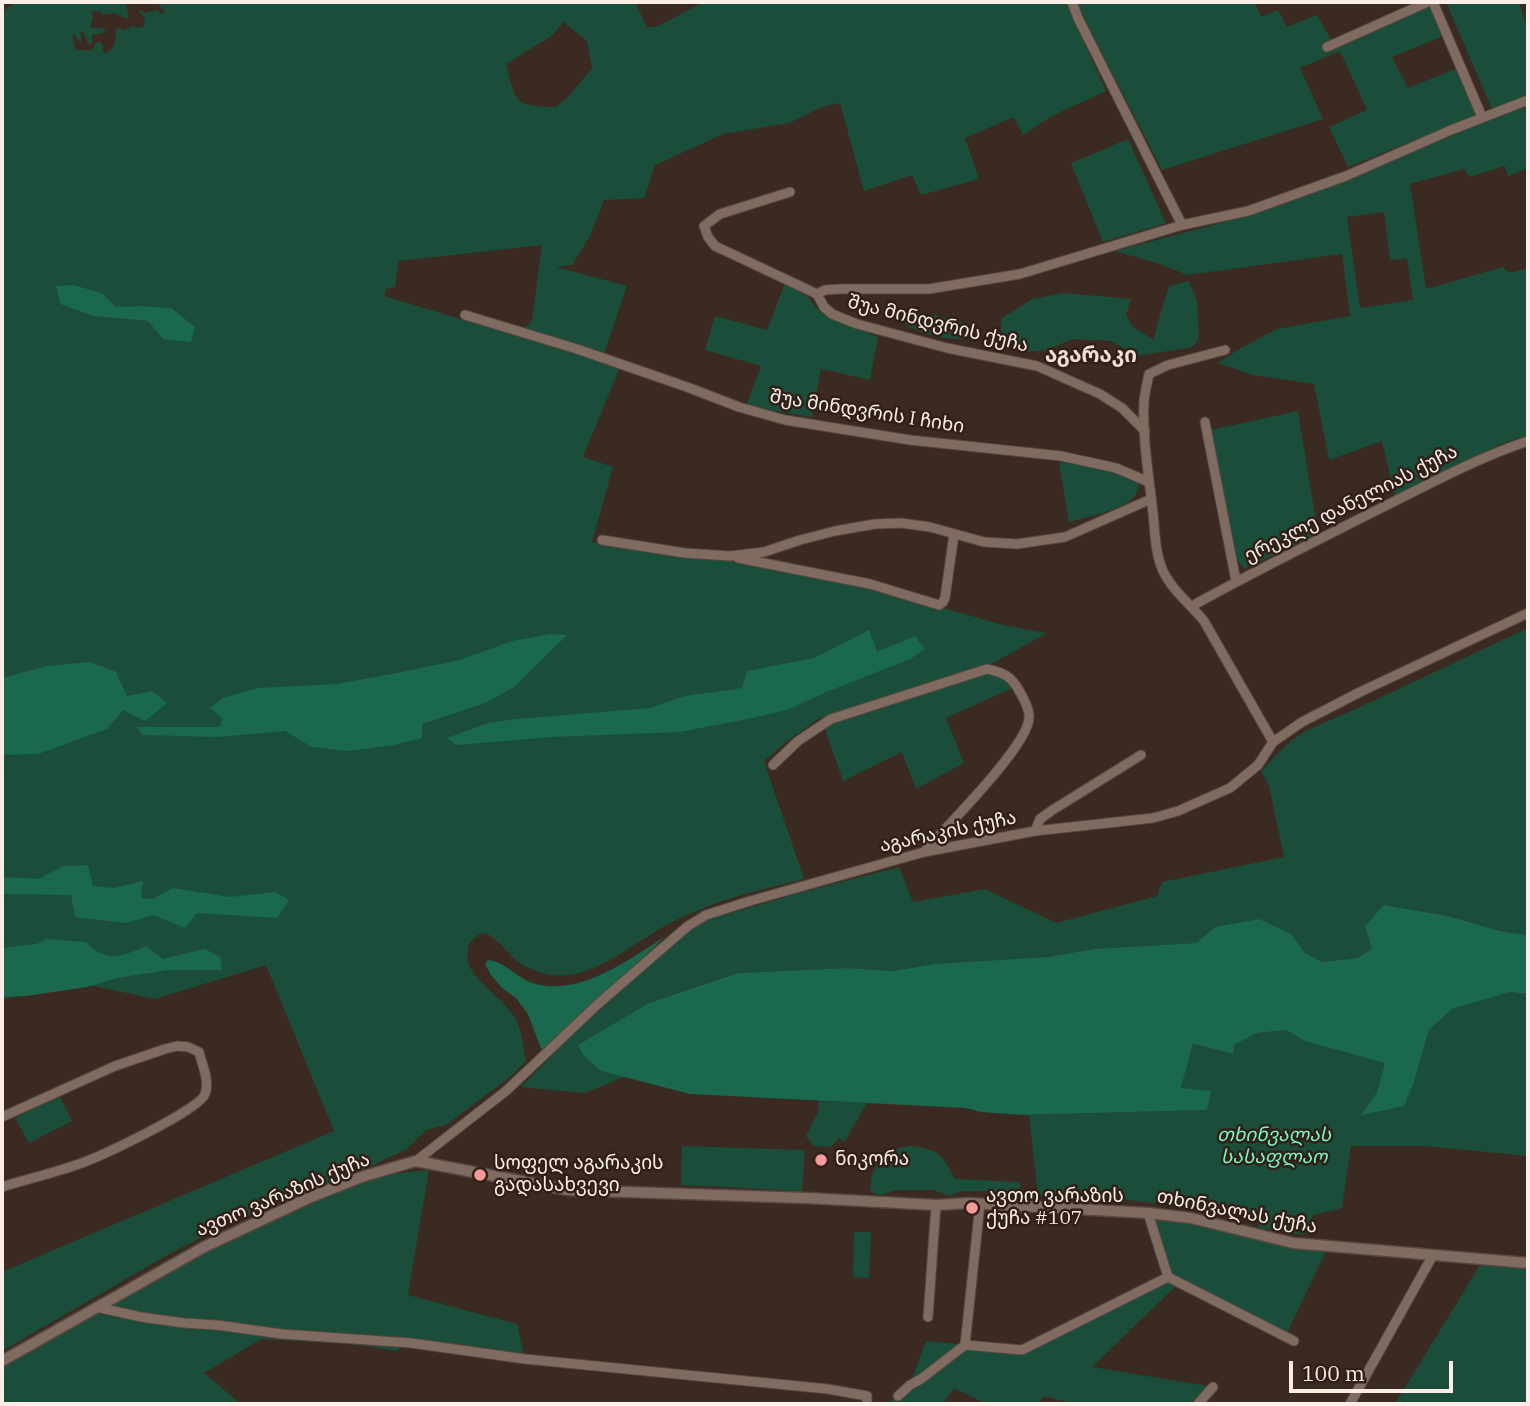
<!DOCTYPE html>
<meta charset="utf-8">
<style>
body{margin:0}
#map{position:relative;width:1530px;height:1406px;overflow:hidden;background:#3b2a21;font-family:"IBM Plex Serif",serif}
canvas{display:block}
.frame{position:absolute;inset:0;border:4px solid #fbeee9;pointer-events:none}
.scale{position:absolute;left:1289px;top:1361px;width:164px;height:32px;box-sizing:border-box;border:4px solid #fbeee9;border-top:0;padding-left:9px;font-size:21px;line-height:24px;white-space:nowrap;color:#fbeee9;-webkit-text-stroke:5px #312018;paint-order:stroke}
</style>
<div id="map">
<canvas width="1530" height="1406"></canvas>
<div class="frame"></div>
<div class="scale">100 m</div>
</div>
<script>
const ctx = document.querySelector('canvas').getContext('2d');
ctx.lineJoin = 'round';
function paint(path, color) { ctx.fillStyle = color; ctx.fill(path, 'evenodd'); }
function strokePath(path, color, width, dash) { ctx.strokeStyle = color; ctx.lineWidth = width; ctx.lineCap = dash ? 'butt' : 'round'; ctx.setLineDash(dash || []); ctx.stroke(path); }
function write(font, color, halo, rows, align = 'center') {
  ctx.font = font + ' "IBM Plex Serif","Noto Sans Georgian",serif'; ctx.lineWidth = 5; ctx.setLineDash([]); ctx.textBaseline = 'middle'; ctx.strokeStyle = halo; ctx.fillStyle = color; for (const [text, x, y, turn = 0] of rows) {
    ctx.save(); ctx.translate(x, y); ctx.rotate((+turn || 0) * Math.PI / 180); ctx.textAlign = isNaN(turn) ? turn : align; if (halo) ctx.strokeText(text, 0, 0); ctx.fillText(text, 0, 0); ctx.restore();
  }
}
paint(new Path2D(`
 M16,2H125L129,15L127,19L114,13L103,15L101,12L94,11L91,12L93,18L90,28H101L106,30L103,33L92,35V44H89L83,32H80L82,42L79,41L74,34L72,36L76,50H92L96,43L100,41L103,45V52L106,53C116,47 116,41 115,31L117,28L124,30L133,26L138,28L145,26L144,17L139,12L140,10L146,13L156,10L162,14L165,12L159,5V2H635L647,27H657L703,2H1068L1075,22L1106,91L1052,116L1023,135L1014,117L965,138L979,179L921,195L912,175L864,191L840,103L822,107L789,123L723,134L655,165L644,198L604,200L590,236L572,265L556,267L627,286L604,354L524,329L532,320L542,245L399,261L395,287L386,289L384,296L620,367L583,457L613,467L592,542L730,559L887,592L1003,625L1047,633L984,668L1002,677L1012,688L946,718L964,763L916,789L902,752L843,781L821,717L786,742L764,761L804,879C773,887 741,894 711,905C698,910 684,916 672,922C636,940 589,985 546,974C536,972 526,967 517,961C506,952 499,939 485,933L478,935L469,943C468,950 466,958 469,965C477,984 504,999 515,1018C522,1030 523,1047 526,1061L511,1076L446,1125L426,1130L407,1149L360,1171L226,1224L162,1258L2,1351V1272L334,1131L266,965L155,999L80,983L2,999V12ZM563,22L587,41L592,68L570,95L556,107C514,106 516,103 506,64L553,35ZM56,286L102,293L116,307L142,306L171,308L163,339L149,321L93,316L60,304Z
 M1076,2H1255L1261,17L1278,10L1287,27L1317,15L1333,43L1428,2H1438L1450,33L1392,57L1408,88L1463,66L1481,113L1348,167L1329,127L1367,110L1340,51L1300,68L1323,119L1162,170Z
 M1446,2H1519L1526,24L1528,23V95L1492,109Z
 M1528,104V168L1508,176L1505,166L1469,177L1464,169L1410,184L1426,289L1503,267L1510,273L1528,268V435L1501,444L1395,497L1382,441L1329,460L1314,384L1253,375L1218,363L1239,349L1277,329L1350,316L1342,254L1187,275L1160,264L1115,251L1251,215L1342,180ZM1384,212L1390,260L1407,258L1413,300L1360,308L1347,217Z
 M1128,139L1166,223L1103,242L1071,163Z
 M1189,281L1197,301L1199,339L1192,347L1138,356L1111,341L1073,339L1046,350L1029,352L1002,347L1001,319L1032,299L1064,293L1131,299L1126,315L1133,327L1154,340L1157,325L1169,286Z
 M785,283L809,298L817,309L831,318L878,337L870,380L821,369L812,417L746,406L761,366L705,350L715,316L767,330Z
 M908,313L933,315L961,321L964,339C939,339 914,333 895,317Z
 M1298,411L1318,534L1244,569L1235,556L1211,430Z
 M1059,462L1106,467L1132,475L1139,483C1138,487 1138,490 1136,494C1128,509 1086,517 1069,522Z
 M1528,628V935L1500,931L1448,916L1385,905L1372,949L1357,958L1323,962L1305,953L1215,927L1196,943L1094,949L1047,957L934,964L893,971L848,968L738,973L649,1003L618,1022L601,1071L624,1077L585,1093L521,1087L573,1034L685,933L695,925L707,920L799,893L899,867L913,902L985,889L1056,923L1157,896L1162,882L1284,857L1269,786L1261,771L1286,745L1305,731L1358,708Z
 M1510,992L1528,994V1156L1424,1146H1351L1342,1208L1313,1215L1304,1235L1259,1228L1258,1223L1221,1210L1080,1195V1200L1038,1196L1029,1115L1206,1110L1181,1089L1193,1044L1232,1054L1234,1045L1257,1033L1286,1030L1305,1041L1386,1062L1377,1092L1362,1114L1403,1106L1414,1082L1429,1030L1452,1009Z
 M59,1095L72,1121L29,1143L15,1118Z
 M819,1101L867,1103L845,1141L839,1138L831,1147L814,1146L806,1136L818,1112Z
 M682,1146L805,1150L802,1191L681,1185Z
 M910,1146C939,1149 942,1154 955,1179L1020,1182V1192L963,1191L949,1196L934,1190H897L880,1195L875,1194L871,1191L870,1189L872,1175L876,1166L886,1156L898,1148Z
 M429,1170L408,1295L517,1324L525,1359L411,1343L396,1351L352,1344L261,1339L204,1373L241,1404H2V1361L204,1247L361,1177Z
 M1148,1213L1328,1247L1285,1337L1180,1282L1092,1367L1213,1387L1198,1404H1076L1044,1396L1037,1404H987L954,1388L942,1404H886L902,1394L910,1385L926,1341L1022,1350L1168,1277Z
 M854,1232H871L869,1278L853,1277Z
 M1483,1260L1528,1264V1404H1395Z`), '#1a4e3b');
paint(new Path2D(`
 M73,285L102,293L116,307L142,306L171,308L195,327L191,342L163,339L148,321L93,316L60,304L56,286Z
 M869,630L877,652L915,636L925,649L910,659L829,691L787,710L738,721L679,732L552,737L456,745L447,738L488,723L516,719L650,708L685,696L742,688L747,671L814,658Z
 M550,634L567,635L514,687L485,703L422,724V738L394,745L348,751L312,747L285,731L218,737L142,735L137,727H220L222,718L210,708L223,698L258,688L337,684L392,674L460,660L512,641Z
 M90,662L116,672L127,696L152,691L167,703L145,721L123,710L107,729L38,754L2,755V678L47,666Z
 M88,865L93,886L114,888L143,881L141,898L153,899L173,888L230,897L275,892L289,900L277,918L197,913L185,928L153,915L126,923L75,917L71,895L2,894V877L39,879L64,866Z
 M1384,905L1448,916L1500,931L1528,935V994L1510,992L1452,1009L1429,1030L1414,1082L1404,1106L1361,1115L1377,1092L1385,1063L1305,1041L1286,1030L1257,1033L1234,1045L1233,1054L1193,1044L1181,1088L1211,1091L1207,1110L1022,1115L981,1112L966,1108L690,1094L601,1071L584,1056L578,1045L649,1003L738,973L848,968L893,971L934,964L1047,957L1094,949L1196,943L1215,927L1259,919L1291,934L1305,953L1323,962L1357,958L1372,949L1365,926Z
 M666,936L542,1051L528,1014L516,998L502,988L491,975L485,964L488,960C507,962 518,980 536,984C580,996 630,959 666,936Z
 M46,939L86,942C106,963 121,957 146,946L163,959L205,949L220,957L222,970H169L117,978L87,987L26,996L2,997V948L37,944Z`), '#1a684d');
const minor = new Path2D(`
 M1072,2L1078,18L1182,225
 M1433,2L1482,117
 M1327,47L1428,2
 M790,192L720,214L704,226L708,237L715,246L817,294
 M465,315L577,349L687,387L739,407L785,420L910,440L1061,456L1116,468L1149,482
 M1225,350L1168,365L1149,374C1147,383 1145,392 1144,401C1142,437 1149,477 1153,513C1155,532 1155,553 1163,571C1172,590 1190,604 1204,621L1273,742
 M1205,422L1236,581
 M1145,431L1122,408L1100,394L1037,366L947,348L857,324L832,314L824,307L817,294L825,290L840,289H929L1020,274L1182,225L1248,211L1346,176L1451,130L1528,100
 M602,540L685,553L730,556L764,552L800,540L835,531L875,524L901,523L930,527L984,542L1017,544L1065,537L1151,499
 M738,558L870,584L939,605L943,602L945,598L954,534
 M1192,606C1251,573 1312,543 1373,512C1424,487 1474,459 1528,441
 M773,765L798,741L831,719L987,669C1005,673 1011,676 1020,692C1024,699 1030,710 1029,718C1028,746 945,828 924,852
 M1035,831L1040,819L1051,811L1141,755
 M2,1117L115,1066L165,1049L177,1046L188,1047L199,1052C202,1064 210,1082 205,1094C200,1110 99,1157 79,1164C54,1173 27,1179 2,1187
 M416,1161L506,1091L598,1004L652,957L688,926L706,915L750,901L924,852L1035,831L1153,818L1178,811L1230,788L1258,765L1273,742L1302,722L1360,692L1528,613
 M1148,1213L1168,1277L1294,1341
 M96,1307L141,1317L184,1323L217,1325L282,1334L411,1343L525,1359L828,1389L867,1396V1404
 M928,1317L936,1205
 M965,1345L1022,1350L1168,1277
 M898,1396L910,1385L921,1379L965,1345L980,1204
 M1198,1404L1213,1387
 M1350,1404L1433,1255`);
const tertiary = new Path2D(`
 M2,1361L204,1247L311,1197L361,1177L416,1161L568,1190L807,1198L936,1205L969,1203L1148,1213L1191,1218L1293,1243L1528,1263`);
strokePath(minor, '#564740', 11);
strokePath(tertiary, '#564740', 13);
strokePath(minor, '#806b61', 9);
strokePath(tertiary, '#806b61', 10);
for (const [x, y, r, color] of [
 [821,1160,7,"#f59b9a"],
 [480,1175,7,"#f59b9a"],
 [972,1208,7,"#f59b9a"]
]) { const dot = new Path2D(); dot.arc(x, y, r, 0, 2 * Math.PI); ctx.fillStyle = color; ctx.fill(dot); strokePath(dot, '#312018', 2.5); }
write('19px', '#fbeee9', '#312018', [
 ["შუა მინდვრის ქუჩა",938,324,14],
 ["შუა მინდვრის I ჩიხი",867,412,9],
 ["ერეკლე დანელიას ქუჩა",1351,504,-27],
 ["აგარაკის ქუჩა",948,832,-12],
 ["ავთო ვარაზის ქუჩა",283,1195,-23],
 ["თხინვალას ქუჩა",1237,1212,11]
]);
write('italic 19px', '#75f8c4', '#312018', [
 ["თხინვალას",1274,1136],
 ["სასაფლაო",1274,1158]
]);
write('19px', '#fbeee9', '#312018', [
 ["ნიკორა",835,1160],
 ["სოფელ აგარაკის",494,1164],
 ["გადასახვევი",494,1186],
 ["ავთო ვარაზის",986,1197],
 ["ქუჩა #107",986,1219]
], 'left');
write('bold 21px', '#f4ddd2', '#312018', [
 ["აგარაკი",1091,356]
]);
</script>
